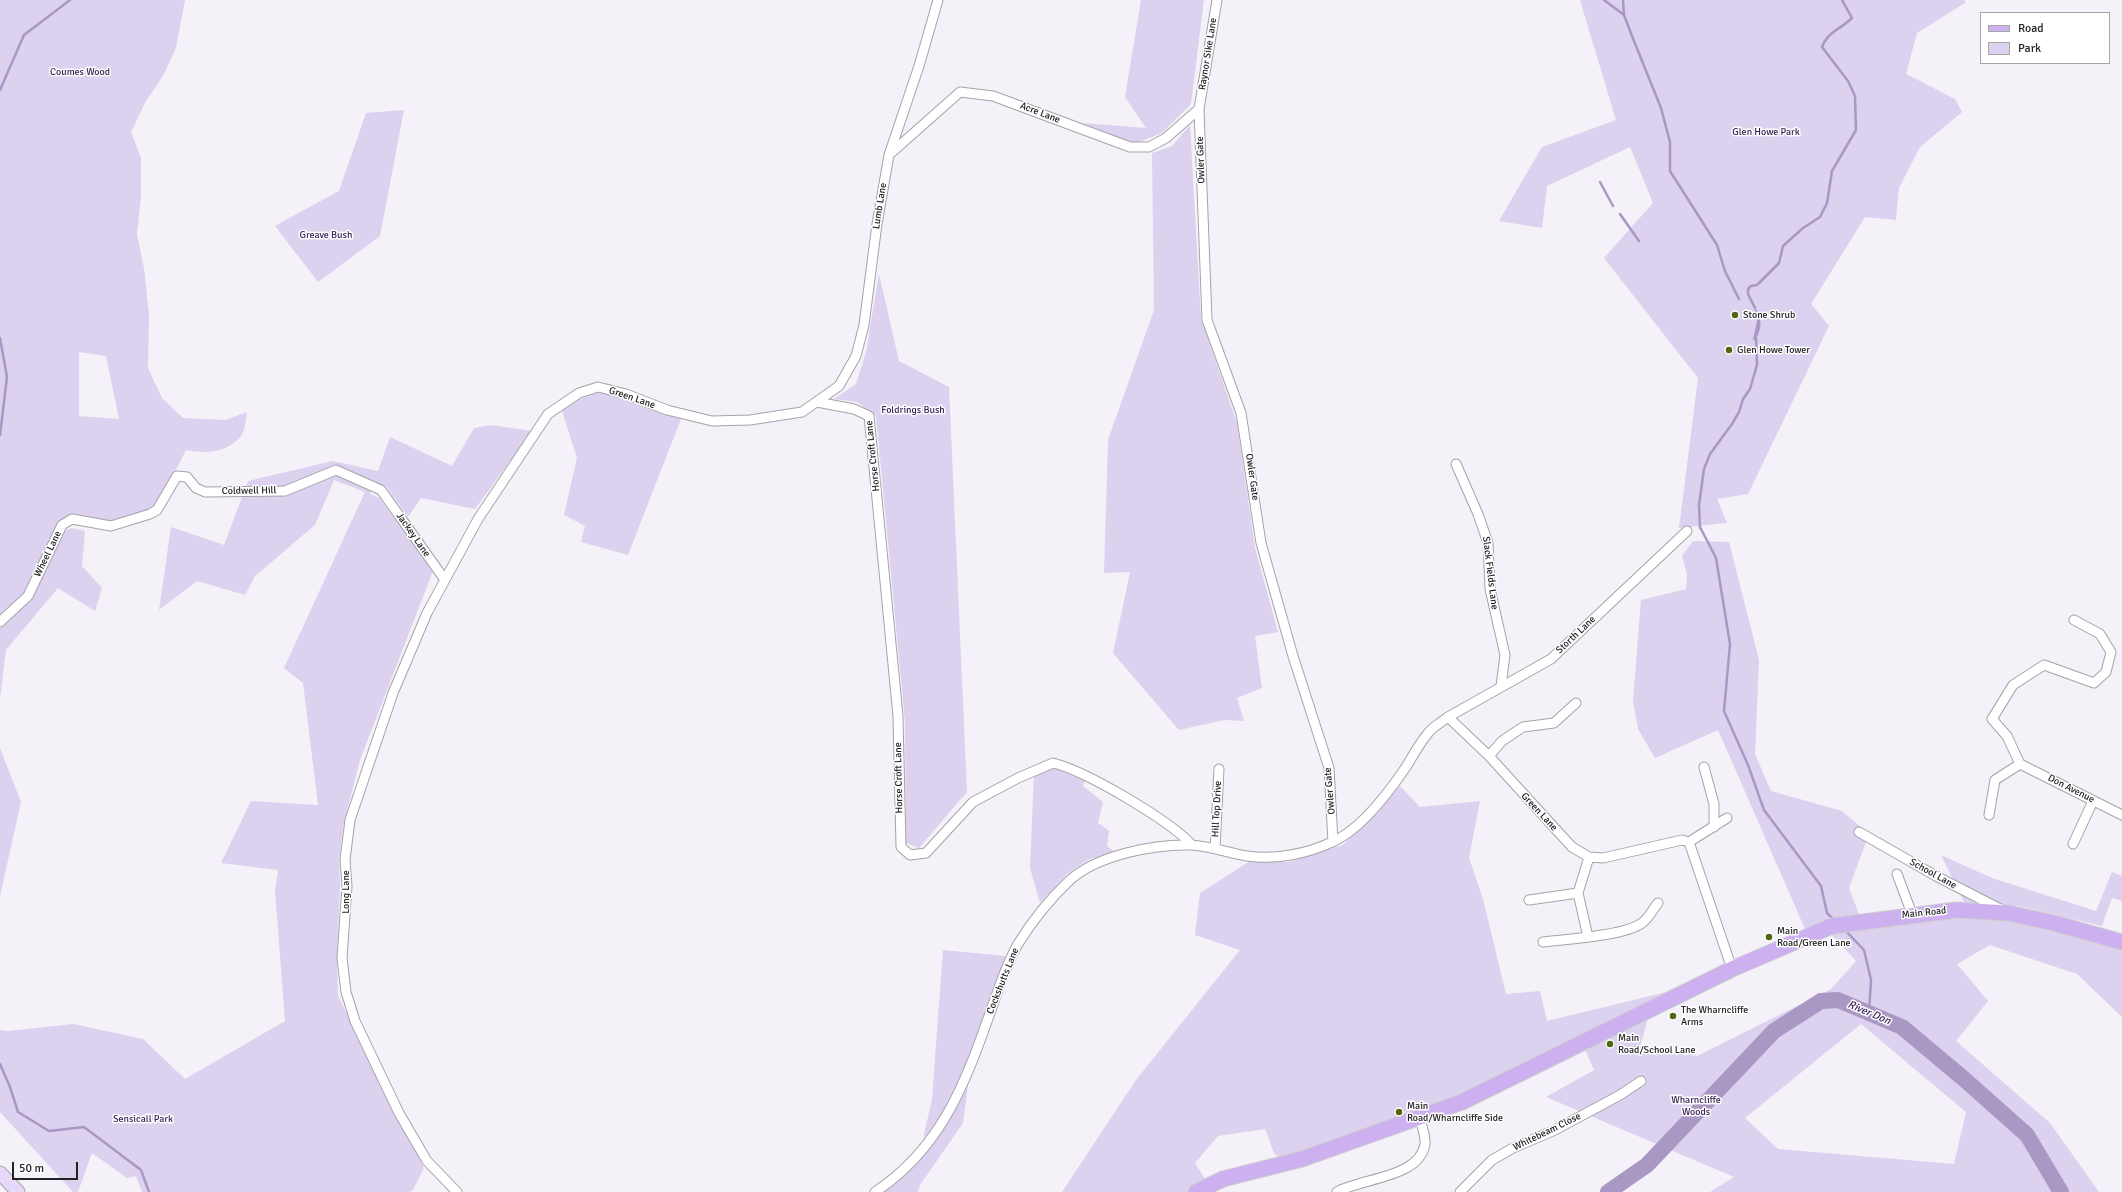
<!DOCTYPE html>
<style>
body{margin:0}
#map{position:relative;width:2122px;height:1192px;overflow:hidden;background:#f4f1f8;font-family:Signika,sans-serif}
canvas{display:block}
.legend{position:absolute;left:1980px;top:12px;width:130px;height:52px;box-sizing:border-box;background:#fff;border:1px solid #a7a6a7;margin:0;padding:5px 7px;list-style:none;font-size:12px;color:#222123}
.legend li{display:flex;align-items:center;gap:8px;height:20px}
.legend b{width:20px;border:1px solid #a7a6a7}
.scale{position:absolute;left:12px;top:1162px;width:66px;height:18px;box-sizing:border-box;border:2px solid #222123;border-top:0;padding-left:5px;font-size:12px;line-height:14px;white-space:nowrap;color:#222123;-webkit-text-stroke:3px #fff;paint-order:stroke}
</style>
<div id="map">
<canvas width="2122" height="1192"></canvas>
<ul class="legend">
<li><b style="height:5px;background:#cdb0f0"></b>Road</li>
<li><b style="height:11px;background:#dcd1ee"></b>Park</li>
</ul>
<div class="scale">50 m</div>
</div>
<script>
const ctx = document.querySelector('canvas').getContext('2d');
ctx.lineJoin = 'round';
function paint(path, color) { ctx.fillStyle = color; ctx.fill(path, 'evenodd'); }
function strokePath(path, color, width, dash) { ctx.strokeStyle = color; ctx.lineWidth = width; ctx.lineCap = dash ? 'butt' : 'round'; ctx.setLineDash(dash || []); ctx.stroke(path); }
function write(font, color, halo, rows, align = 'center') {
  ctx.font = font + ' Signika,sans-serif'; ctx.lineWidth = 3; ctx.setLineDash([]); ctx.textBaseline = 'middle'; ctx.strokeStyle = halo; ctx.fillStyle = color; for (const [text, x, y, turn = 0] of rows) {
    ctx.save(); ctx.translate(x, y); ctx.rotate((+turn || 0) * Math.PI / 180); ctx.textAlign = isNaN(turn) ? turn : align; if (halo) ctx.strokeText(text, 0, 0); ctx.fillText(text, 0, 0); ctx.restore();
  }
}
paint(new Path2D(`
 M0,0H185L176,48L163,76L146,101L131,132L141,158V196L137,234L144,268L149,314L148,368L162,398L183,418L226,420L247,412C246,419 245,431 241,436C227,453 205,454 186,450L156,508L111,524L71,516L30,598L65,531L72,528L85,531L82,566L102,588L95,611L58,588L6,650L0,699ZM79,352L106,356L119,419L79,416Z
 M1141,0H1204L1191,104L1162,133L1134,144L1082,123L1146,128L1125,97Z
 M1580,0H1965V3L1917,33L1906,74L1955,99L1962,112L1920,147L1899,188L1896,220L1865,217L1811,304L1829,326L1748,494L1717,499L1727,523L1679,528L1698,378L1604,258L1653,203L1630,147L1547,186L1542,228L1499,221L1542,147L1616,120Z
 M404,110L380,236L318,282L275,226L339,191L366,113Z
 M1190,125L1201,319L1237,423L1255,548L1278,632L1255,636L1262,688L1237,698L1244,721L1224,720L1179,730L1113,653L1130,572L1104,573L1108,440L1154,310L1152,153L1172,146Z
 M879,274L899,361L949,387L967,792L919,848L906,843L905,722L876,416L857,402L834,399L856,384L866,352Z
 M601,392L681,419L628,555L581,542L585,526L564,515L577,458L562,411L577,400Z
 M491,425L532,431L475,509L421,498L408,517L386,486L374,483L370,494L379,498L433,571L360,760L343,827L339,861L340,885L337,958L338,996L424,1168L413,1190L410,1192H142L136,1176L127,1178L92,1153L78,1192H73L0,1112V1030L9,1031L73,1024L143,1039L185,1079L285,1021L275,890L278,870L221,863L251,801L318,805L303,683L284,668L365,492L334,480L315,525L255,576L245,595L197,581L159,610L171,527L224,545L248,481L333,461L378,471L390,437L452,466L474,428Z
 M1693,541L1729,542L1759,660L1755,754L1771,791L1842,811L1869,834L1849,888L1860,917L1825,922L1805,929L1718,730L1655,758L1638,729L1633,701L1641,600L1686,589L1687,574L1682,556Z
 M0,748L21,802L0,896Z
 M1053,767L1085,781L1083,786L1103,802L1098,823L1109,831L1107,846L1116,853L1090,859L1068,873L1040,903L1030,868L1034,773Z
 M1400,786L1420,807L1480,801L1469,858L1483,899L1506,994L1540,991L1547,1021L1683,988L1458,1097L1284,1161L1274,1153L1265,1129L1218,1136L1195,1163L1207,1182L1187,1192H1062L1136,1080L1240,950L1195,935L1200,893L1250,861L1288,862L1343,845Z
 M1941,855L1992,878L2096,911L2112,872L2122,876V901L2112,898L2102,926L2019,906L1965,904Z
 M1945,914L2008,916L2122,947V1017L2077,974L1990,945L1957,964L1988,1001L1956,1041L2050,1123L2099,1192H1710L1734,1177L1546,1097L1594,1070L1584,1047L1648,1019L1640,1047L1697,1056L1831,989L1856,961L1829,932ZM1861,1024L1966,1112L1954,1164L1778,1149L1745,1118Z
 M943,950L1005,956L1002,976L971,1060L945,1112L923,1139L932,1099Z
 M968,1086L963,1123L920,1185L918,1192H884L931,1146Z`), '#dcd1ee');
paint(new Path2D(`
 M1754,306C1762,317 1763,328 1755,340H1753L1757,321Z`), '#a997c4');
strokePath(new Path2D(`
 M1604,0L1624,15
 M1623,0L1624,15L1632,36L1661,108L1670,142V171L1717,245L1725,271L1739,299
 M0,90L24,35L70,0
 M1600,182L1613,206
 M1620,214L1639,241
 M1755,308L1748,294V289L1751,286L1757,285L1779,263L1783,246L1803,228L1820,217L1827,203L1832,171L1856,130L1855,96L1848,81L1822,47C1827,32 1841,29 1852,18L1842,0
 M0,338L7,377L0,435
 M1700,527L1716,558L1730,644L1724,711L1748,765L1764,810L1821,886L1827,913L1834,920
 M1700,528L1699,505L1704,469L1710,454L1732,424L1739,412L1743,399L1750,389L1757,365L1756,338
 M1844,929L1864,950L1871,980L1869,1013
 M0,1064L10,1087L18,1112L49,1131L84,1127L141,1170L149,1192`), '#a997c4', 2.5);
strokePath(new Path2D(`
 M1608,1192L1647,1165L1774,1031L1821,1001L1838,1000L1902,1027L1964,1079L2027,1135L2061,1192`), '#a997c4', 16);
const street = new Path2D(`
 M1217,0L1199,109L1207,320L1241,413L1261,543L1293,656L1329,768L1333,842
 M890,154L960,92L993,96L1130,147H1149L1166,138L1199,109
 M817,402L854,409L869,416L898,716L901,847L910,855L926,853L973,802L1018,778L1053,763C1086,771 1169,820 1192,845
 M1456,464L1478,514L1488,543L1490,589L1505,655L1501,686
 M2074,620L2100,634L2111,652L2106,672L2094,683L2044,665L2013,685L1992,719L2007,736L2020,764L2122,815
 M0,622L28,596L62,525L72,519L111,526L150,514L157,510L177,476L187,477L196,488L205,492L285,491L336,470L381,490L445,580
 M1448,717L1551,659L1687,531
 M1489,756L1502,741L1523,727L1554,723L1576,703
 M1704,767L1714,804V827
 M1989,815L1995,780L2020,764
 M1859,832L1936,876L2002,910
 M1689,842L1727,818
 M2073,844L2093,801
 M1215,849L1219,769
 M1897,874L1912,914
 M1529,900L1578,893
 M1588,937L1578,893L1589,857
 M1543,942C1567,939 1624,936 1642,923C1649,918 1653,909 1658,903
 M457,1192L427,1161L399,1113L355,1021L346,992L342,958L347,886L345,860L350,820L393,693L427,613L478,519L548,414L579,393L598,387L626,394L667,410L712,421L750,420L802,412L839,386L856,356L864,325L877,224L889,155L919,66L938,0
 M875,1192C936,1152 963,1091 986,1024C996,998 1004,968 1018,944C1032,921 1051,898 1070,880C1098,855 1154,844 1191,845C1210,846 1229,853 1247,856C1275,860 1307,854 1332,842C1361,830 1389,792 1406,767C1413,756 1420,742 1429,732C1434,726 1442,722 1448,717L1489,756L1572,847L1589,857L1603,858L1682,840L1689,842L1732,969
 M1337,1192C1361,1178 1420,1178 1425,1144C1426,1136 1421,1125 1420,1117
 M1460,1192L1492,1160L1513,1148L1555,1130L1620,1095L1641,1081`);
const secondary = new Path2D(`
 M0,1173L18,1192`);
const primary = new Path2D(`
 M1196,1192L1223,1179L1302,1159L1462,1102L1732,969L1832,926L1956,910L2008,913L2054,923L2122,942`);
strokePath(street, '#a5a3a9', 11);
strokePath(secondary, '#a5a3a9', 15);
strokePath(primary, '#cececf', 17);
strokePath(street, '#fff', 9);
strokePath(secondary, '#e6d8f8', 13);
strokePath(primary, '#cdb0f0', 15);
for (const [x, y, r, color] of [
 [1735,315,4,"#526612"],
 [1729,350,4,"#526612"],
 [1769,937,4,"#526612"],
 [1673,1016,4,"#526612"],
 [1610,1044,4,"#526612"],
 [1399,1112,4,"#526612"]
]) { const dot = new Path2D(); dot.arc(x, y, r, 0, 2 * Math.PI); ctx.fillStyle = color; ctx.fill(dot); strokePath(dot, '#fff', 1.5); }
write('10px', '#222123', '#fff', [
 ["Raynor Sike Lane",1208,54,-81],
 ["Acre Lane",1040,113,21],
 ["Owler Gate",1201,160,-92],
 ["Lumb Lane",880,206,-81],
 ["Green Lane",632,398,19],
 ["Horse Croft Lane",873,456,-96],
 ["Owler Gate",1252,477,82],
 ["Coldwell Hill",249,491,-1],
 ["Jackey Lane",413,535,55],
 ["Wheel Lane",48,554,-64],
 ["Slack Fields Lane",1490,573,83],
 ["Storth Lane",1576,635,-43],
 ["Horse Croft Lane",899,778,-91],
 ["Don Avenue",2071,789,27],
 ["Owler Gate",1330,791,-95],
 ["Hill Top Drive",1217,809,-87],
 ["Green Lane",1539,812,47],
 ["School Lane",1933,874,29],
 ["Long Lane",346,892,-90],
 ["Main Road",1924,913,-6],
 ["Cockshutts Lane",1003,981,-68],
 ["Whitebeam Close",1547,1132,-26]
]);
write('10px', '#371d54', '#fff', [
 ["Coumes Wood",80,72],
 ["Glen Howe Park",1766,132],
 ["Greave Bush",326,235],
 ["Foldrings Bush",913,410],
 ["Wharncliffe",1696,1100],
 ["Woods",1696,1112],
 ["Sensicall Park",143,1119]
]);
write('10px', '#222123', '#fff', [
 ["Stone Shrub",1743,315],
 ["Glen Howe Tower",1737,350],
 ["Main",1777,931],
 ["Road/Green Lane",1777,943],
 ["The Wharncliffe",1681,1010],
 ["Arms",1681,1022],
 ["Main",1618,1038],
 ["Road/School Lane",1618,1050],
 ["Main",1407,1106],
 ["Road/Wharncliffe Side",1407,1118]
], 'left');
write('italic 11px', '#3f255e', '#fff', [
 ["River Don",1869,1013,23]
]);
</script>
